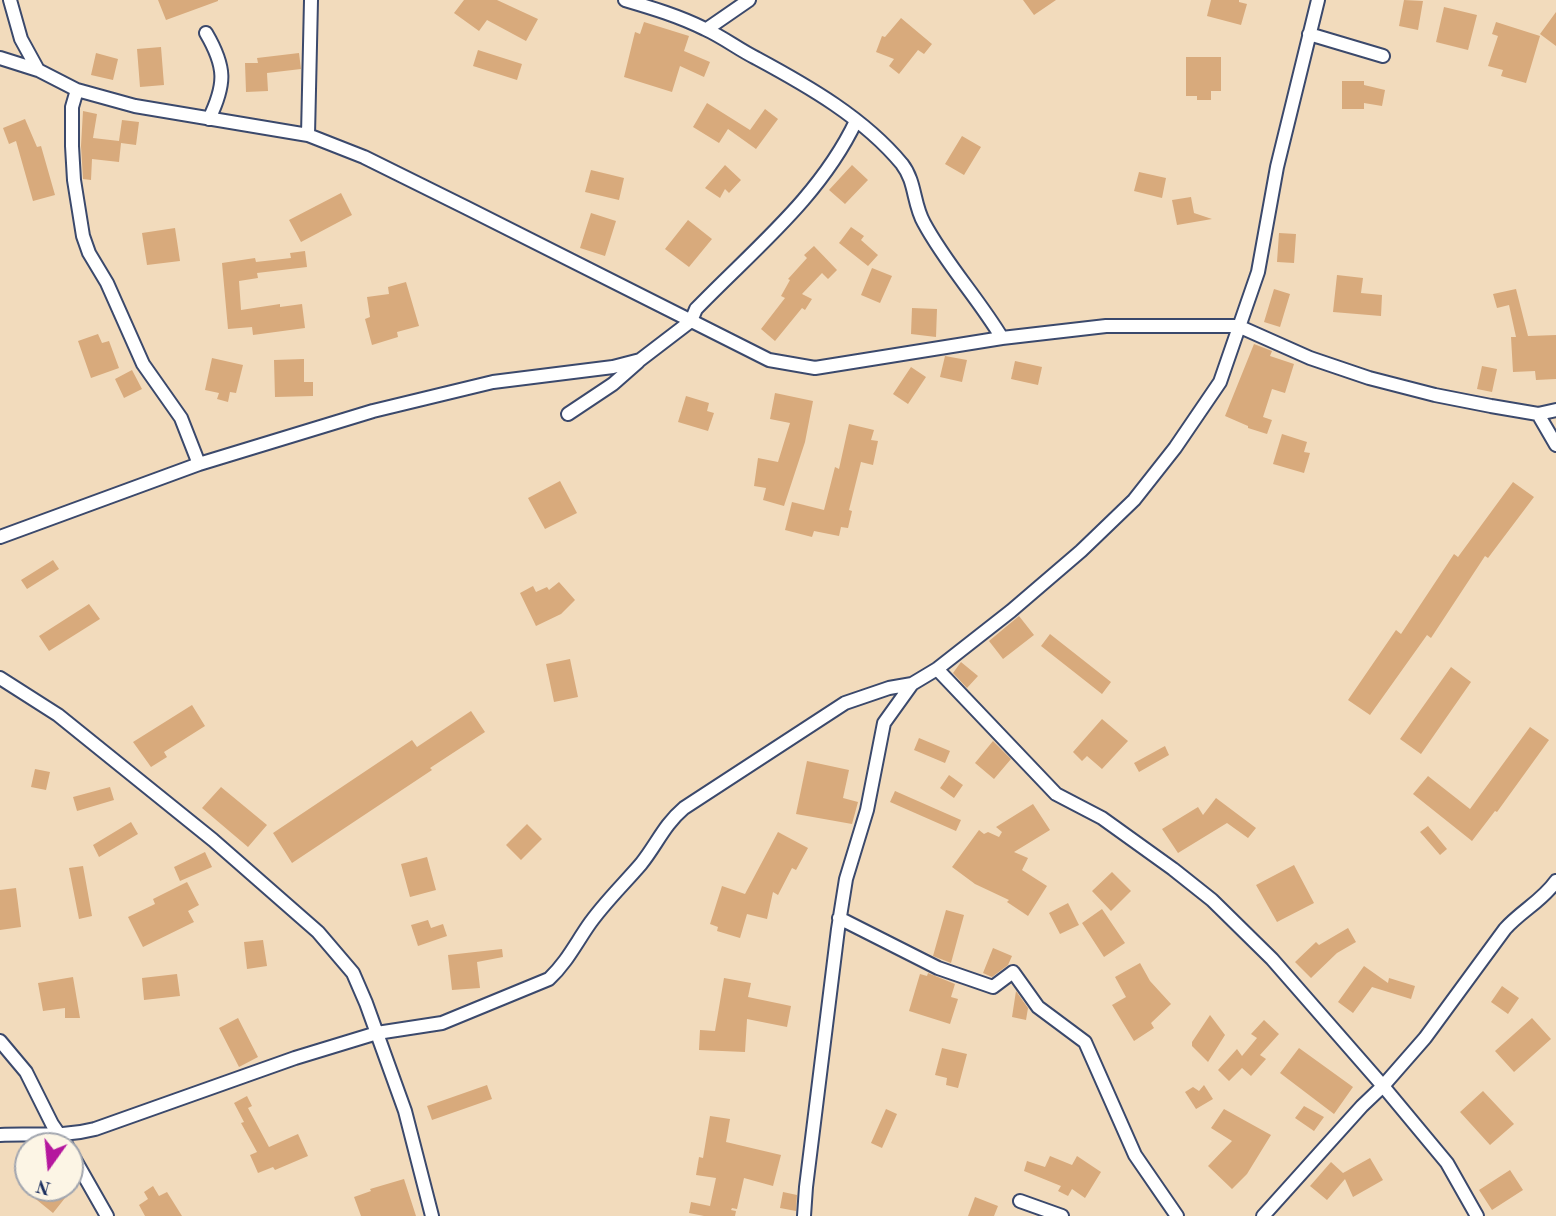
<!DOCTYPE html>
<style>
body{margin:0}
#map{position:relative;width:1556px;height:1216px;overflow:hidden;background:#f2dbbc;font-family:"Old Standard TT",serif}
canvas{display:block}
.north{position:absolute;left:14px;top:1132px;width:70px;height:70px;box-sizing:border-box;background:#fcf5e5;border:2px solid #a2a6af;border-radius:50%;rotate:195deg;font-size:19px;font-weight:700;line-height:28px;text-align:center;color:#1b2f5e}
.north::after{content:'';display:block;margin:auto;width:24px;height:32px;background:#b5179e;clip-path:polygon(50% 0,100% 100%,50% 72%,0 100%)}
</style>
<div id="map">
<canvas width="1556" height="1216"></canvas>
<div class="north">N</div>
</div>
<script>
const ctx = document.querySelector('canvas').getContext('2d');
ctx.lineJoin = 'round';
function paint(path, color) { ctx.fillStyle = color; ctx.fill(path, 'evenodd'); }
function strokePath(path, color, width, dash) { ctx.strokeStyle = color; ctx.lineWidth = width; ctx.lineCap = dash ? 'butt' : 'round'; ctx.setLineDash(dash || []); ctx.stroke(path); }
paint(new Path2D(`
 M158,0H218V1L166,20Z
 M464,0H497L538,19L526,41L487,20L479,31L454,13Z
 M1023,0H1056L1034,15Z
 M1211,0H1239V2L1247,4L1241,25L1207,16Z
 M1404,0L1423,1L1418,30L1399,26Z
 M1444,7L1477,15L1468,50L1436,42Z
 M1556,12V46L1540,34Z
 M901,18L932,44L924,54L918,50L899,74L889,66L894,59L876,52L882,36L885,37Z
 M644,22L689,36L684,51L710,62L704,77L680,66L672,92L624,77L635,32L640,34Z
 M1496,22L1540,36L1526,83L1501,76L1503,70L1488,66L1498,36L1492,34Z
 M161,47L164,85L140,87L137,49Z
 M478,50L522,64L517,80L473,66Z
 M96,53L118,59L113,80L91,75Z
 M299,53L301,69L267,73L268,91L246,92L245,63H258L257,58Z
 M1186,57H1221V91H1211V100H1197V96H1186Z
 M1342,81H1364V85L1385,90L1382,106L1364,103V109H1342Z
 M707,103L750,130L765,109L778,119L756,149L728,129L719,143L693,127Z
 M83,111L97,114L93,138L119,141L122,120L139,122L136,145L121,143L119,162L92,159L91,180L83,179L81,146Z
 M25,119L37,147L41,146L55,195L33,201L16,141L9,144L3,128Z
 M962,136L981,147L964,175L945,164Z
 M725,165L741,180L729,193L725,189L720,198L705,188Z
 M852,165L868,180L845,204L829,190Z
 M591,170L624,178L619,200L585,192Z
 M1139,172L1166,178L1162,198L1134,191Z
 M341,193L352,215L301,242L289,220Z
 M1191,197L1194,213L1212,219L1177,225L1172,200Z
 M591,213L616,221L605,256L580,248Z
 M688,220L712,239L689,267L665,249Z
 M851,227L864,236L861,240L878,255L868,266L839,243Z
 M175,228L180,261L147,265L142,233Z
 M1279,233L1296,234L1294,263L1277,262Z
 M814,246L837,270L828,279L822,273L802,294L812,299L805,310L802,308L775,341L761,329L785,298L781,296L790,280L788,279L807,258L804,255Z
 M305,251L307,267L257,273L258,278L239,281L241,310L280,304V307L302,304L305,328L253,335L252,327L228,329L222,263L255,258L256,262L291,258L290,253Z
 M872,268L892,276L880,303L861,295Z
 M1337,275L1363,278L1361,293L1382,295L1381,316L1333,312Z
 M406,282L419,326L397,332L398,337L372,345L365,319L370,317L367,297L389,294L388,287Z
 M1274,289L1290,294L1280,327L1264,322Z
 M1516,289L1528,336L1556,335V379L1536,380L1535,371L1513,372L1511,337H1516L1509,305L1497,308L1493,294Z
 M912,308L937,309L936,337L911,334Z
 M98,334L102,343L109,341L119,368L91,378L78,341Z
 M1254,344L1272,351L1270,356L1294,364L1285,393L1272,389L1263,417L1272,420L1267,434L1248,428V426L1225,416Z
 M945,356L967,360L962,382L940,377Z
 M212,358L243,365L236,393L230,392L228,402L217,399L219,393L205,390Z
 M304,359V382H313V396L275,397L274,360Z
 M1015,361L1042,367L1038,385L1011,379Z
 M1482,366L1497,369L1492,392L1477,389Z
 M911,367L926,377L908,404L893,394Z
 M132,370L142,389L124,398L115,379Z
 M775,393L813,401L805,442L784,506L763,500L766,488L754,486L758,458L778,462L790,423L770,419Z
 M686,396L709,403L707,411L714,413L708,431L678,422Z
 M849,424L874,430L871,440L878,441L873,465L861,462L849,510L852,511L848,528L841,527L839,536L814,531L812,537L785,530L792,502L824,510L835,467L839,469Z
 M1282,434L1307,442L1304,452L1310,453L1304,473L1273,464Z
 M560,481L577,513L545,529L528,498Z
 M1513,482L1534,497L1488,558L1485,556L1431,638L1427,635L1370,715L1348,700L1396,630L1401,634L1454,554L1458,557Z
 M53,560L59,569L27,589L21,580Z
 M559,582L575,600L561,614L536,626L520,593L533,586L536,592L547,587L549,590Z
 M89,604L100,619L49,651L39,636Z
 M1019,616L1034,635L1003,659L989,641Z
 M1050,634L1111,682L1102,694L1041,646Z
 M570,659L578,697L554,702L546,664Z
 M961,662L978,676L967,688L953,673Z
 M1451,667L1471,682L1421,754L1400,739Z
 M192,705L205,726L164,752L167,757L151,767L133,742Z
 M471,711L485,732L430,768L432,770L292,863L273,833L412,740L417,747Z
 M1102,719L1128,741L1102,769L1087,756L1082,761L1073,752Z
 M1530,727L1549,740L1497,812L1495,811L1472,841L1413,794L1428,776L1470,809Z
 M919,738L950,751L945,763L914,750Z
 M993,741L1011,759L994,779L975,763Z
 M1165,746L1169,755L1139,772L1134,763Z
 M807,761L849,770L843,798L858,802L852,824L796,814Z
 M35,769L50,772L46,790L31,787Z
 M949,775L963,785L954,798L940,788Z
 M110,787L114,800L77,811L73,797Z
 M221,787L267,825L248,847L202,808Z
 M895,791L961,820L956,831L890,802Z
 M1216,798L1256,828L1248,838L1227,823L1178,853L1162,829L1198,807L1203,815Z
 M1033,804L1050,830L1014,852L1028,858L1022,870L1047,886L1028,916L1007,902L1009,900L975,884L952,867L979,830L984,834L988,832L999,837L1002,832L996,827Z
 M131,822L138,834L99,857L93,845Z
 M527,824L542,839L521,860L506,845Z
 M1428,826L1447,849L1440,855L1420,832Z
 M778,832L808,848L796,870L792,868L778,895L773,892L767,919L747,914L740,938L717,931L718,927L710,924L722,886L745,894Z
 M205,852L212,867L180,881L174,867Z
 M427,857L436,890L410,897L401,864Z
 M1294,865L1314,903L1277,922L1256,885Z
 M83,866L92,916L79,919L69,868Z
 M1112,872L1131,891L1111,911L1092,891Z
 M187,882L199,905L188,911L194,922L143,947L128,917L155,904L153,899Z
 M16,888L21,927L0,930V890Z
 M1068,903L1079,925L1060,934L1049,913Z
 M1102,909L1125,943L1104,957L1082,923Z
 M946,910L964,915L951,963L933,956Z
 M428,920L431,928L443,924L447,936L418,946L411,925Z
 M1348,928L1356,942L1337,953L1311,978L1295,962L1316,942L1319,945Z
 M263,940L267,966L247,969L244,942Z
 M993,948L1012,956L1008,965L992,977L983,973Z
 M502,949L503,957L477,962L480,988L452,990L448,955Z
 M1140,963L1150,981L1171,1004L1151,1023L1154,1028L1134,1041L1112,1005L1126,997L1115,977Z
 M1364,966L1388,983L1389,978L1415,986L1411,999L1372,987L1353,1013L1338,1002Z
 M928,973L955,984L951,997L958,999L950,1024L909,1011L920,974L927,976Z
 M177,974L180,996L144,1000L142,978Z
 M73,977L80,1018H65V1008L43,1011L38,983Z
 M724,978L751,983L748,997L791,1006L787,1027L747,1019L745,1052L699,1050L700,1030L715,1031Z
 M1502,986L1519,998L1508,1014L1491,1002Z
 M1016,991L1028,1008L1026,1020L1012,1017Z
 M1210,1015L1225,1035L1208,1062L1192,1046V1042Z
 M238,1018L258,1057L239,1067L219,1028Z
 M1532,1018L1551,1039L1514,1072L1495,1051Z
 M1264,1020L1279,1034L1260,1055L1266,1059L1251,1076L1242,1068L1229,1081L1218,1070L1237,1049L1242,1056L1257,1038L1251,1034Z
 M942,1048L967,1054L958,1088L946,1085L947,1078L935,1075Z
 M1299,1048L1353,1087L1334,1114L1280,1073Z
 M487,1085L492,1099L432,1120L427,1106Z
 M1204,1085L1213,1099L1196,1109L1185,1092L1193,1087L1199,1091Z
 M1483,1091L1514,1124L1490,1145L1460,1112Z
 M247,1096L252,1106L248,1108L269,1147L298,1134L308,1156L275,1170L273,1167L258,1173L250,1155L257,1152L241,1123L244,1122L234,1103Z
 M1304,1106L1324,1117L1314,1131L1295,1118Z
 M886,1109L897,1114L882,1148L871,1143Z
 M1224,1109L1271,1135L1247,1174L1232,1189L1208,1166L1232,1141L1211,1128Z
 M710,1116L730,1119L726,1142L781,1155L773,1186L744,1178L737,1209L732,1208L731,1210L736,1211L735,1216H704L689,1213L691,1202L710,1206L716,1178L696,1175L699,1157L703,1158Z
 M1050,1156L1072,1165L1077,1156L1101,1172L1085,1198L1072,1189L1068,1196L1058,1191L1061,1186L1024,1171L1027,1161L1045,1167Z
 M1370,1158L1383,1180L1353,1197L1345,1179L1327,1200L1310,1186L1331,1162L1343,1173Z
 M1510,1170L1523,1190L1492,1210L1479,1190Z
 M404,1179L416,1216H361L354,1197L371,1191L370,1189Z
 M153,1186L159,1196L167,1192L182,1216H145L139,1205L148,1199L144,1192Z
 M39,1188H73L53,1213L32,1196Z
 M783,1192L797,1195L796,1211L780,1208Z
 M975,1197L998,1206L994,1216H968Z`), '#d8aa7c');
const street = new Path2D(`
 M10,0L21,39L38,70L77,90L135,106L308,135L364,157L467,208L769,360L815,368L1002,338L1106,326H1238L1310,358L1369,378L1435,395L1491,406L1538,414L1556,410
 M625,0C652,8 679,16 705,29C723,37 738,49 756,58C808,86 864,118 902,164C916,182 913,204 924,223C946,264 978,298 1002,338
 M707,29L749,0
 M206,33C226,67 226,84 209,119
 M1309,34L1383,56
 M0,58L38,70
 M77,90L72,107V146L74,180L83,236L89,253L107,283L143,364L181,418L199,464
 M308,135L311,0
 M568,414L613,384L638,362
 M1538,414L1556,445
 M0,537L199,464L373,411L493,382L613,367L640,360L691,321L696,309C754,249 820,197 856,121
 M937,669L1056,794L1102,818L1173,869L1212,900L1272,959L1383,1086L1447,1163L1477,1216
 M0,678L58,715L213,840L318,932L353,973L366,1003L405,1111L432,1216
 M839,918L938,968L993,987L1013,972L1038,1007L1085,1042L1135,1155L1177,1216
 M0,1041L26,1072L52,1124L67,1146
 M0,1135C35,1133 60,1138 95,1129L295,1058L377,1033L442,1023L549,979C566,963 575,945 588,926C603,904 623,885 641,864C657,844 664,825 684,808L845,703L889,688L912,684
 M70,1151L107,1216
 M1020,1201L1062,1216
 M804,1216L806,1187L838,929L846,879L867,810L884,723L912,684L937,669L1011,611L1081,551L1134,500L1175,448L1220,382L1258,272L1277,167L1318,0
 M1263,1216L1362,1106L1383,1086L1425,1038L1505,929C1521,911 1542,901 1556,881`);
strokePath(street, '#3b496c', 16);
strokePath(street, '#fff', 12);
</script>
